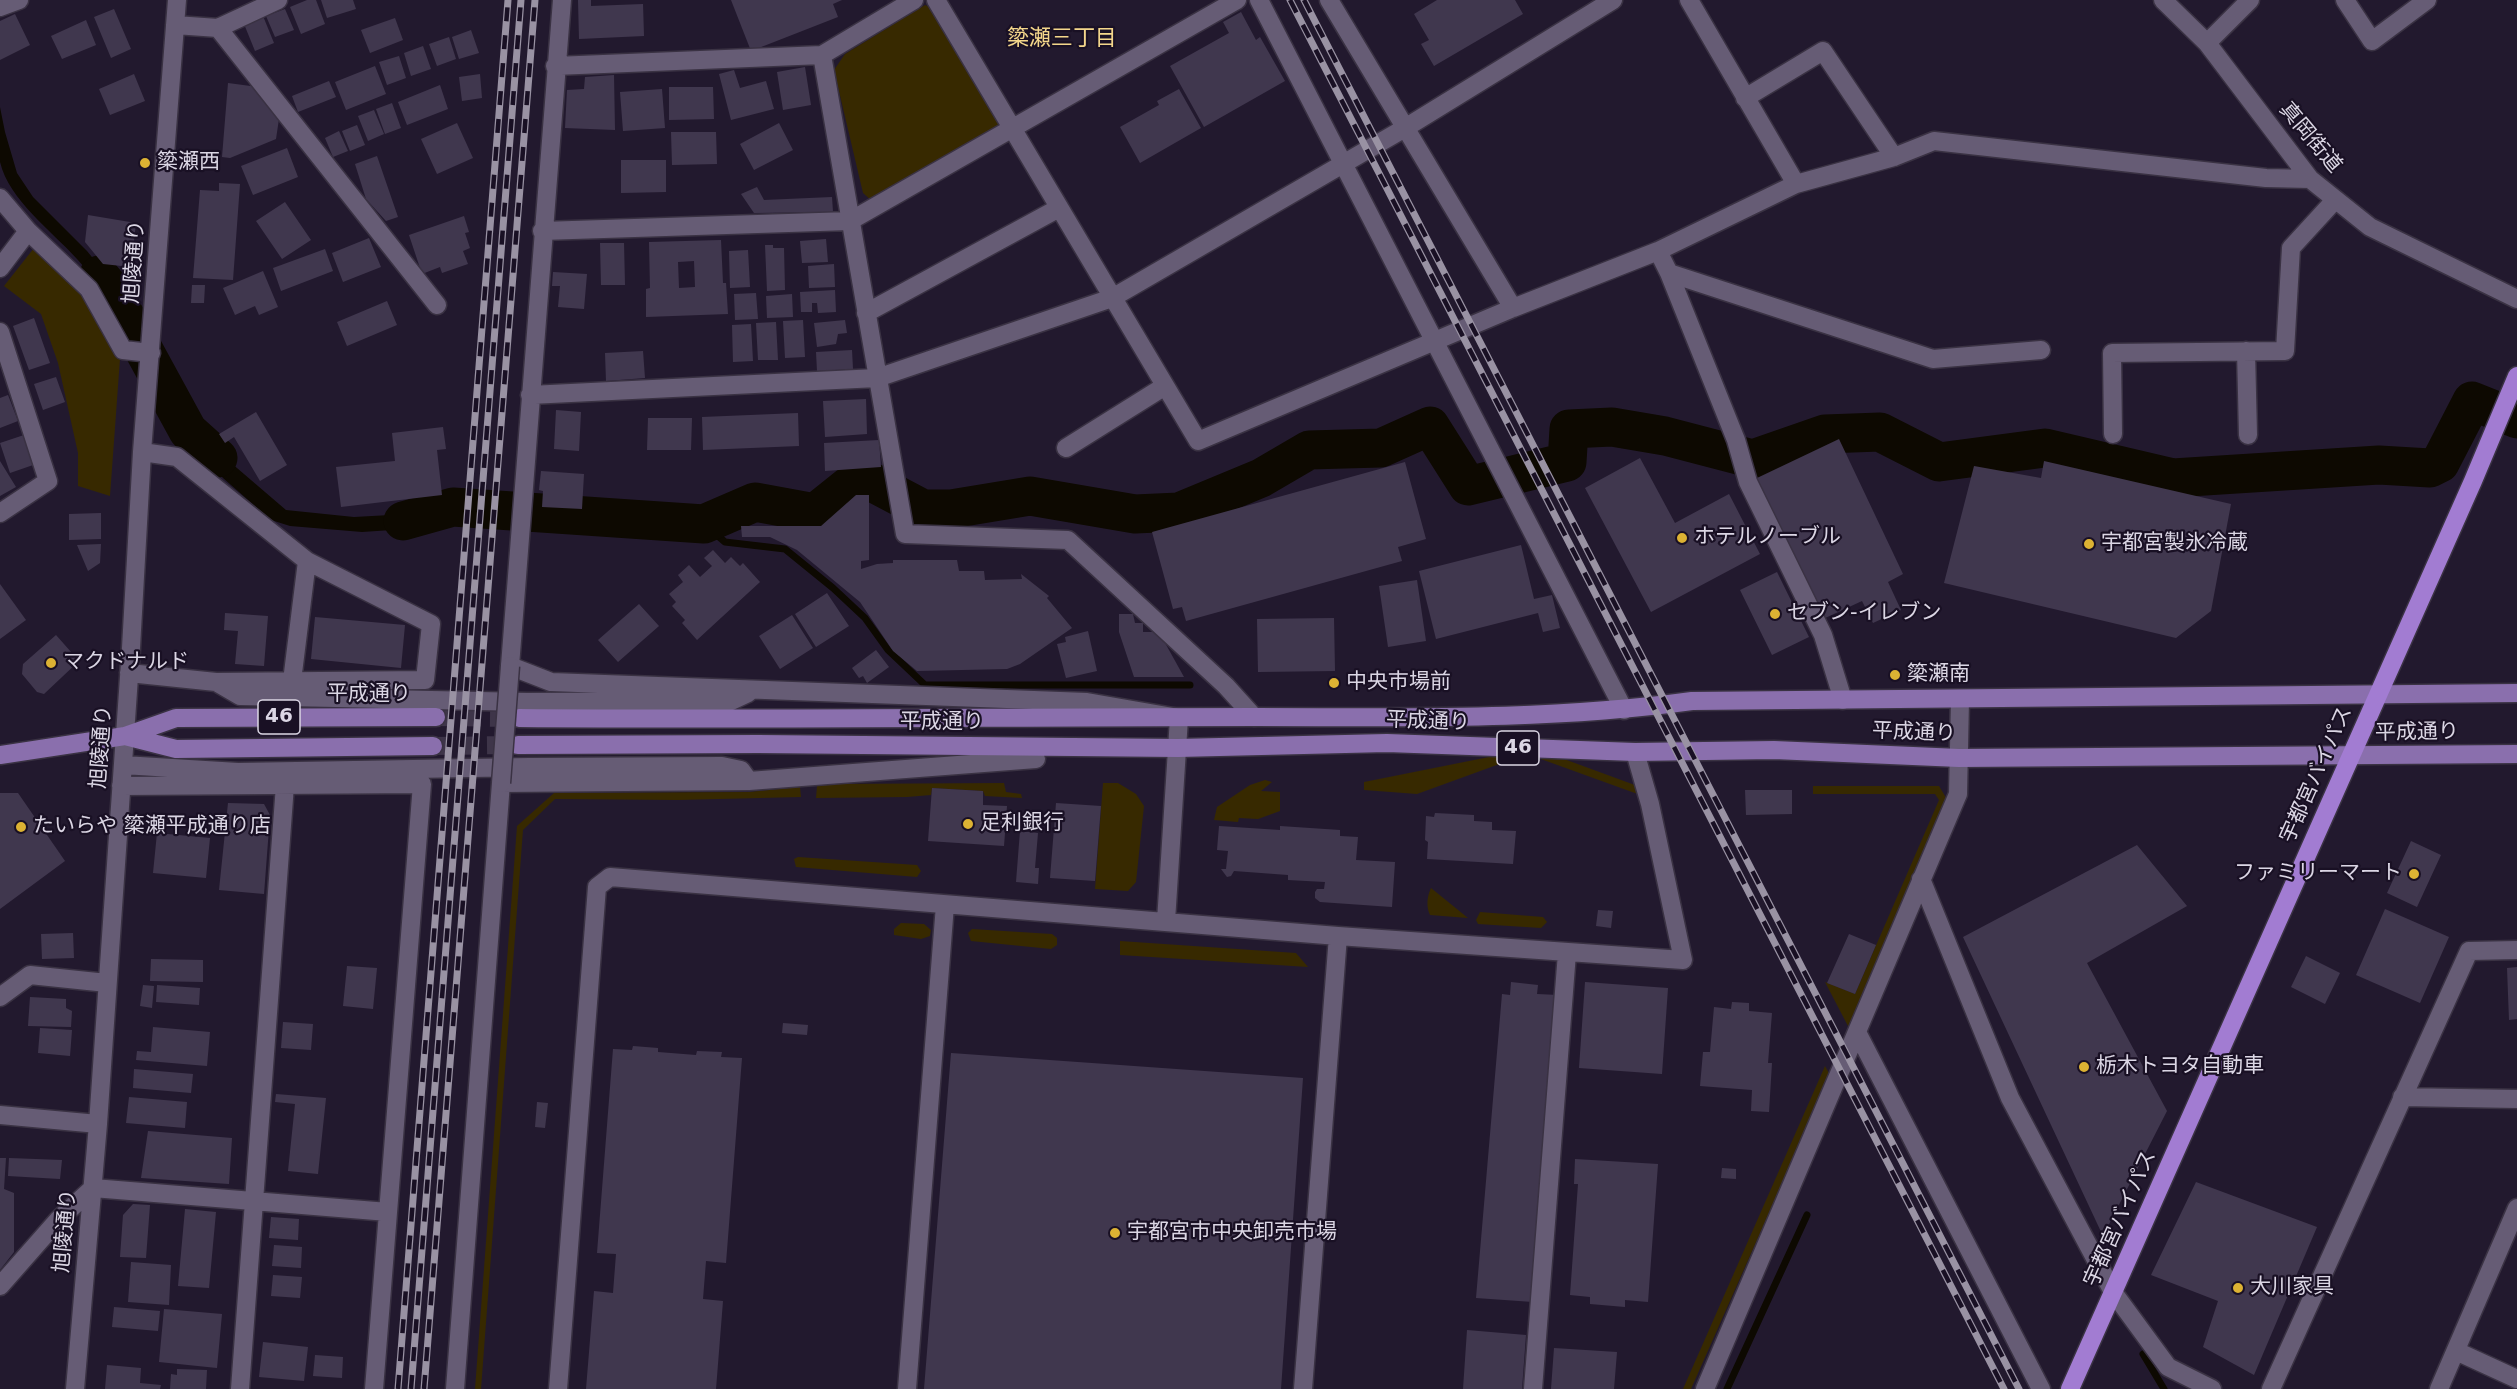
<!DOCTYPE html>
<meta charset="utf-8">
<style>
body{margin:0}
canvas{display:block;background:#22192e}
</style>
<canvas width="2517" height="1389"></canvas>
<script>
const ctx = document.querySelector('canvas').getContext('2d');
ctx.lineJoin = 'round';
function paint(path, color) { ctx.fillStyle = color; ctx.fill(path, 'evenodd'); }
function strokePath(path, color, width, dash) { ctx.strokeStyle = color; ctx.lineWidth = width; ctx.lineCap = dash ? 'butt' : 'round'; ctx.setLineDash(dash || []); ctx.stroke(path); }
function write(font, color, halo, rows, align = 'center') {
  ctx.font = font + ' "DejaVu Sans","Noto Sans JP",sans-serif'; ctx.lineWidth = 4.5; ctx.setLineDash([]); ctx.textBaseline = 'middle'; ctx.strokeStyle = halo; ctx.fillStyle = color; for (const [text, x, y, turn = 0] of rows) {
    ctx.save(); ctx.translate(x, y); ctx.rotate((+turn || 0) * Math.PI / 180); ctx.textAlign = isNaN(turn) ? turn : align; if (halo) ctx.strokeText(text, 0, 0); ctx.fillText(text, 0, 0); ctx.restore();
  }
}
paint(new Path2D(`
 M925,5L938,11L1000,120L997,131L872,201L863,193L834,70L845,54Z
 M34,248L83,294L120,359L110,496L78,486V453L58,363L41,314L4,286Z
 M1534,748L1643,788V796L1527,754L1417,794L1364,790V782Z
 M1265,780L1272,782L1261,791L1280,792V811L1258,819L1239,818L1238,822L1214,820L1217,807L1250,785Z
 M1004,783L1006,792L1021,794L1022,798L985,796L983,791L932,788L931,795L907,797L816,798L817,786L828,784Z
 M1103,783H1118L1136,794L1144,806L1136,882L1128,891L1095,889Z
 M1813,786H1939L1948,801L1849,1028L1825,982L1855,994L1939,800L1935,794H1813Z
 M800,787L801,797L678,800L555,799L523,830L481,1389H475L517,826L554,793L749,792Z
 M798,857L917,865L921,871L917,877L796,867L794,859Z
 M1431,888L1468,918L1430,915C1426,907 1427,896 1431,888Z
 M1480,912L1543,917L1547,922L1541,928L1478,924L1476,920Z
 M901,923L924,924L931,930L930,936L921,939L894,935V929Z
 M972,929L1052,934L1057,938V945L1051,949L971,941L968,933Z
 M1120,941L1296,953L1308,967L1120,955Z
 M1825,1066L1830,1075L1691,1389H1683Z`), '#372900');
paint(new Path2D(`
 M0,107L5,132L17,173L33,197L87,251L114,284L129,307L127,330C112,304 97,281 77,259C52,231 9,200 0,162C0,146 0,124 0,107Z
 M183,401L202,438L286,510L354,517L390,515L453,502V520L407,529L362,532L290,526L271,520L223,478L181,433Z`), '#0d0901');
strokePath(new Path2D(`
 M704,524L725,542L785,549L833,588L865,618L888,650L925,685H1190
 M2143,1354L2164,1389
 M1727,1389L1807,1215`), '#0d0901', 7);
strokePath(new Path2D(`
 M99,275L110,288L188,431L218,458
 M403,521L453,507L704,524L755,502L815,513L850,485L870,481L923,509H951L1030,496L1135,514L1179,512L1261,478L1309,450L1381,448L1430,426L1468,486L1567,462L1569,429L1612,427L1665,436L1753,459L1825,434L1880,432L1939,462L2045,448L2173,478L2379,465L2430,468L2440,463L2472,401L2517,419`), '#0d0901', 39);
paint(new Path2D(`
 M307,0H316L325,24L301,34L290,7Z
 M321,0H353L356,9L327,18Z
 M578,0H591V6L643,4L644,36L579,39Z
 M731,0H842L833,4L838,17L751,51Z
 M1437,0H1515L1523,14L1434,66L1421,44L1429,40L1414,14Z
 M114,9L131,49L111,58L94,17Z
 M285,9L294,30L275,37L266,16Z
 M1241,12L1256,40L1260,37L1285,81L1204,127L1170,66L1229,33L1223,22Z
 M15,14L30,45L0,60V21Z
 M263,16L274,43L255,51L244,24Z
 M395,18L403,40L370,53L361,30Z
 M86,20L96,45L62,59L51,36Z
 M471,30L479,53L459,59L452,37Z
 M449,37L456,59L437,66L429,44Z
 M423,46L431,69L411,76L404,53Z
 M399,56L406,78L387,85L379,62Z
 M375,66L386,94L346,110L335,82Z
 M805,67L811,105L783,110L777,72Z
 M734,70L740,88L766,81L774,109L731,120L719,74Z
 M134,74L145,101L110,115L99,89Z
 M480,74L482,98L462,101L459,77Z
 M614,75L615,130L565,128L567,90L584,89L585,77Z
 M329,81L336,97L298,112L292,96Z
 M228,83L258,87L280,112L276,139L230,158L222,157Z
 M440,85L448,109L407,125L398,102Z
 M669,87H713L714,119L669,120Z
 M662,89L665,128L623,131L620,92Z
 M1179,89L1201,128L1140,163L1120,127L1159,105L1157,101Z
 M392,103L401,128L385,134L376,109Z
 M374,110L384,134L368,141L358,116Z
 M457,123L473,158L437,174L421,139Z
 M779,123L793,150L754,170L740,144Z
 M357,125L365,145L350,151L342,131Z
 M339,131L348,151L333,157L325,138Z
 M671,132H716L717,164L672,165Z
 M287,148L298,177L253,195L241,166Z
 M377,156L398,217L386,221L366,199L355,164Z
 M621,160H666V192L621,193Z
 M219,183L240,184L233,280L193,278L200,190L219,191Z
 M757,187L764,200L832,197L833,212L754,213L741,194Z
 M285,202L311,240L282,259L256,221Z
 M88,215L136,223L131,267L103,264L85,242Z
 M464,216L469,232L465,233L470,248L463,251L468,264L442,273L440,267L422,274L409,235Z
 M369,238L381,267L343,282L332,253Z
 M826,239L828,262L802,263L800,241Z
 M721,240L723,283H726L728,314L646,317V289L650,288L649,242ZM694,261L695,287L679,288L678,262Z
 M600,243H624L625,285H601Z
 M765,245H773V248H784L785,290L767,291Z
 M325,249L333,271L281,291L273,268Z
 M748,250L750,287L730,288L729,251Z
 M834,264L835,287L809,288L808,266Z
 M263,271L278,307L259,315L255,306L235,315L223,288Z
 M553,272L587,274L584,309L558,307L560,286H552Z
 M192,285H205L204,303H191Z
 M835,290L836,312L818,313L817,303H812V312H801L800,292Z
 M756,293L758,319L735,320L734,294Z
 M792,294L793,317L767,318L766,296Z
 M387,301L397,325L347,346L337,322Z
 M34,318L50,363L29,370L13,326Z
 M803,320L805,357L785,358L783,321Z
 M845,320L847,333L838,334L836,344L817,347L814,323Z
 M776,322L778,360H758L756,323Z
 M751,324L753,361L733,362L732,325Z
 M852,350L853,369L817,371L816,352Z
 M643,351L645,378L606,381L605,353Z
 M56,377L65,402L43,410L34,384Z
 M8,395L18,421L0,428V398Z
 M866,399L867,434L825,437L823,401Z
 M556,410L581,412L579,451L554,449Z
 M256,412L287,465L260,481L234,437L225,443L219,434Z
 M798,413L799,446L703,450L702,417Z
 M648,418H692L691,450H647Z
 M443,427L446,449L437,450L442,495L341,507L336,467L395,461L392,433Z
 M27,434L36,464L10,473L0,443Z
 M1839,439L1903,574L1888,582L1901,610L1873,623L1862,601L1823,619L1757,478Z
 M879,440L881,467L825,471L824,443Z
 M1640,458L1675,523L1729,494L1760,554L1651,612L1585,488Z
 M0,461L16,487L0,496Z
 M2044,461L2231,504L2211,611L2176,638L1944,583L1974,466L2041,478Z
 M1405,462L1426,539L1398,547L1402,561L1186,621L1182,607L1173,609L1152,532Z
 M541,471L584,474L582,509L542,507L543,491L539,490Z
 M856,495H869V560L861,561V569L877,564L893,563V560H957L959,571H984L985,580L1022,579L1021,574L1049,596L1047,598L1072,628L1020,664L1007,669L917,671L893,651L860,602L797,550L770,537H742L741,526H821Z
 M101,513V539L69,540V514Z
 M101,544L100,563L88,571L77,545Z
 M1521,545L1534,599L1552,595L1560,628L1543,632L1538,613L1436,639L1419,571Z
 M713,550L725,563L731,557L740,566L743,563L760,582L697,640L682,623L685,620L672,606L676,602L669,594L683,582L678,575L689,565L700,577L712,566L704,558Z
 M1777,572L1809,637L1772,655L1740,590Z
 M1417,580L1426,641L1388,647L1379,586Z
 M0,584L26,620L0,639Z
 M827,593L849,626L816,647L795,614Z
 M639,604L659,626L618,662L598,640Z
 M225,613L268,616L264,666L235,664L238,631L224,630Z
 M1119,614H1133L1135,623H1143V632H1159L1184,677H1134L1119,632Z
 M792,615L813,648L780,669L759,636Z
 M315,617L405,625L401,668L311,659Z
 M1334,618L1335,671L1258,672L1257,619Z
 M1088,631L1097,671L1066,678L1057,644L1066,642L1065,637Z
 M56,635L79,661L44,694L37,692L22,674L23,664Z
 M876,650L889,667L867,683L863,676L859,678L852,668Z
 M932,788L983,791V805L1007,806L1004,846L928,841Z
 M1745,790H1792V814L1746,815Z
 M0,793H18L65,861L0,909Z
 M228,803L264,804L270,815L264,894L219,890Z
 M1056,803L1101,806L1095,881L1050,878Z
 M1435,813L1474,815V821L1492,822V830L1516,831L1513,864L1427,859L1428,842L1425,840L1426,816L1434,817Z
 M1219,826L1280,830V826L1340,830V836L1358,837L1356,860L1395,862L1392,907L1320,902L1315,898V892L1317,889H1324L1325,882L1288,880V875L1234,871L1231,876L1227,877L1221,869H1226L1228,851L1217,850Z
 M1020,831L1038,833L1035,868H1039L1038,884L1016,882Z
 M157,833L210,838L206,878L153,873Z
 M2411,841L2441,855L2417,907L2387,893Z
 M2137,845L2187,906L2087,963L2167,1111L2103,1236L1963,937Z
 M2385,909L2449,937L2420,1003L2356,975Z
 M1598,910L1613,911L1611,928L1596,926Z
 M73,933L74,958L42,959L41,934Z
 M1849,934L1876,945L1855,994L1827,983Z
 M2306,956L2340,973L2325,1004L2291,987Z
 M151,959L203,960V982L150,981Z
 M347,966L377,968L373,1009L343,1006Z
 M2517,967V1019L2509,1020L2507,968Z
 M1511,982L1538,985L1537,994L1558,995L1533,1302L1476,1298L1502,994L1510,995Z
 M1585,982L1668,988L1662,1074L1579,1068Z
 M143,985L154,986L152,1008L140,1006Z
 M157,985L200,988L199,1005L156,1002Z
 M30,997L66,999V1008L72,1011L71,1027L28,1026Z
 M1732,1002L1749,1003V1011L1772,1013L1768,1063H1772L1769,1112L1751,1111L1752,1090L1700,1086L1703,1052H1710L1714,1007L1731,1009Z
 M283,1022L313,1024L311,1050L281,1048Z
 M783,1023L808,1025L807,1035L782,1033Z
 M153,1027L210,1032L207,1066L136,1060L137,1051L151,1052Z
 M40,1028L72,1030L70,1056L38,1053Z
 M633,1046L658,1048V1052L696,1055L697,1051L722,1052L721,1057L742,1058L726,1263L706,1261L703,1299L723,1301L716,1389H586L594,1291L613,1293L616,1254L597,1253L613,1049L632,1050Z
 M951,1053L1303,1078L1281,1389H924Z
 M134,1069L193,1074L191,1093L133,1088Z
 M276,1094L326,1098L318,1174L288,1171L295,1104L275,1102Z
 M129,1097L187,1102L185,1128L126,1123Z
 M537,1102L548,1103L545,1128L535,1127Z
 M148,1131L232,1138L229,1184L141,1178Z
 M0,1158H6L4,1189L14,1193V1252L0,1270Z
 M9,1158L62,1160L60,1179L8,1176Z
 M1575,1159L1658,1164L1648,1302L1625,1300V1307L1590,1304V1297L1570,1295L1578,1184H1574Z
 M1722,1168L1736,1169V1179L1721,1178Z
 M2196,1182L2317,1227L2254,1375L2203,1347L2218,1301L2151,1275Z
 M133,1204L150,1205L146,1258L120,1257L123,1215Z
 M185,1209L216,1212L209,1288L178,1286Z
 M271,1217L299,1219L298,1240L269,1238Z
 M274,1245L302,1247L301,1268L272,1266Z
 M131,1262L171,1265L169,1305L128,1302Z
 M273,1275L302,1277L300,1298L271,1296Z
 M114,1307L160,1311L158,1331L112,1327Z
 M164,1309L222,1314L217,1368L159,1362Z
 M1467,1330L1526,1335L1522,1389H1463Z
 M263,1342L308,1347L304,1381L259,1377Z
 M1554,1348L1617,1352L1614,1389H1551Z
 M315,1355L343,1357L342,1378L313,1376Z
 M107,1365L141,1368L140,1383L161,1385L160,1389H105Z
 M177,1369L207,1370L206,1389H170L171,1374L177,1375Z`), '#40374e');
strokePath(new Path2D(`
 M436,717L519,718
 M433,746L518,745`), '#3e3549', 18, [18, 9]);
const minor = new Path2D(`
 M562,0L510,666L551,682L1087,702L1179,718L1166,921
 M936,0L1198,441L1513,308L1658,251L1796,184L1894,157L1934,141L2266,178L2310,179
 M1259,0L1624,710
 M1329,0L1513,308
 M1689,0L1796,184
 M2163,0L2207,43L2310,179L2370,227L2517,299
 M2345,0L2372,41L2427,0
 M0,7L19,0
 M175,25L218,28L437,305
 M218,28L278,0
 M2207,43L2250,0
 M822,55L905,534L1068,540L1226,686L1254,717
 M555,66L822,55L914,0
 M1745,98L1823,51L1894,157
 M0,198L28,231L0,268
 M28,231L89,289L123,350L151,353
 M542,231L850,221L1237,0
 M1658,251L1669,273L1736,440L1748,482L1823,635L1843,700
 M1669,273L1933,359L2041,350
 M866,313L1059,208
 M0,332L48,481L0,513
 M2246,351L2248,435
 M530,395L877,378L1112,298L1405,128L1613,0
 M2113,434L2112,353L2285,351L2291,248L2335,200
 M1066,448L1165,386
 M142,452L177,457L307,561L431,624L425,680L216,682
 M129,673L216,682L240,696L527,702L731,701L748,693
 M292,681L307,561
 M123,765L238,772L529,767L722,766L741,770L749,781
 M121,786L422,784L374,1389
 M1921,879L2010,1098L2113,1292L2168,1367L2212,1389
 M0,997L30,975L107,983
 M1857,1032L2041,1389
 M2402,1097L2517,1099
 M0,1115L98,1124
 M0,1286L58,1220L93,1188L388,1212
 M2456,1351L2517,1379
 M75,1389L98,1124L131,648L142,452L177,0
 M240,1389L285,785
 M455,1389L501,783L749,781L1036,759
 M558,1389L597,887L610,877L1338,936L1683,960L1650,804L1635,752
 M907,1389L945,905
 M1303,1389L1338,936
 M1533,1389L1567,953
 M1705,1389L1958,794L1960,700
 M2271,1389L2469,951L2517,950
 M2439,1389L2517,1208`);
const major = new Path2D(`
 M519,718C764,720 1010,717 1256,717C1402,717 1547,721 1692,701L2517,693
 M125,736L176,749L433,746
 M518,745L758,744L1178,748L1387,743L1635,752L1774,750L1959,758L2517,754
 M0,755L125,736L176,718L436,717`);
const highway = new Path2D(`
 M2070,1389L2473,481L2517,376`);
strokePath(minor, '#3a3243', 21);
strokePath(major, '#3a3243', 21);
strokePath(highway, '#3a3243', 21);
strokePath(minor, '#665c75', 18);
strokePath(major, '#8a6fad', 18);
strokePath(highway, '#a27cd2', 18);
const rail = new Path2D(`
 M1290,0L2004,1389
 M1304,0L2019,1389
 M398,1389L508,0
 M411,1389L521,0
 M424,1389L535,0`);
strokePath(rail, '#9992a3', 7);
strokePath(rail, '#191024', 4.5, [14]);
const minorBridge = new Path2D(`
 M501,783L510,666`);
strokePath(minorBridge, '#3a3243', 21, []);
strokePath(minorBridge, '#665c75', 18);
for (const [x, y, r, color] of [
 [145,163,6,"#dcb233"],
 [1682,538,6,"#dcb233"],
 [2089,544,6,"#dcb233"],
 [1775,614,6,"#dcb233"],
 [51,663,6,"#dcb233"],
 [1895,675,6,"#dcb233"],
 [1334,683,6,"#dcb233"],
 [968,824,6,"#dcb233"],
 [21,827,6,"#dcb233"],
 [2414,874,6,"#dcb233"],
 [2084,1067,6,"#dcb233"],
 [1115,1233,6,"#dcb233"],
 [2238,1288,6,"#dcb233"]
]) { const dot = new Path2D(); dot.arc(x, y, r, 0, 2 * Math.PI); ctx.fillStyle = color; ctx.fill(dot); strokePath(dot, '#191024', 2); }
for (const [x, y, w] of [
 [279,717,42],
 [1518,748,42]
]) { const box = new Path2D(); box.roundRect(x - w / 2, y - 17, w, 34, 4.5); ctx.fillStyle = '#191024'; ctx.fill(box); strokePath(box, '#dbd6e4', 1.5); }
write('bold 20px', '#dbd6e4', null, [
 ["46",279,717],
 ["46",1518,748]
]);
write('21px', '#dbd6e4', '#191024', [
 ["真岡街道",2310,138,50],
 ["旭陵通り",135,262,-86],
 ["平成通り",369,695],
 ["平成通り",1428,722,2],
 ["平成通り",942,723],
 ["平成通り",1914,733,2],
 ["平成通り",2417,733,-1],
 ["旭陵通り",102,747,-86],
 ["宇都宮バイパス",2317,775,-66],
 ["宇都宮バイパス",2121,1219,-66],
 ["旭陵通り",66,1231,-85]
]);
write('21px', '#dbd6e4', '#191024', [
 ["簗瀬西",157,163],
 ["ホテルノーブル",1694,538],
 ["宇都宮製氷冷蔵",2101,544],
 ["セブン-イレブン",1787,614],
 ["マクドナルド",63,663],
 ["簗瀬南",1907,675],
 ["中央市場前",1346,683],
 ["足利銀行",980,824],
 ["たいらや 簗瀬平成通り店",33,827],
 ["ファミリーマート",2402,874,"right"],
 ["栃木トヨタ自動車",2096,1067],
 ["宇都宮市中央卸売市場",1127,1233],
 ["大川家具",2250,1288]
], 'left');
write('22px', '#f3d68b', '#191024', [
 ["簗瀬三丁目",1062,39]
]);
</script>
